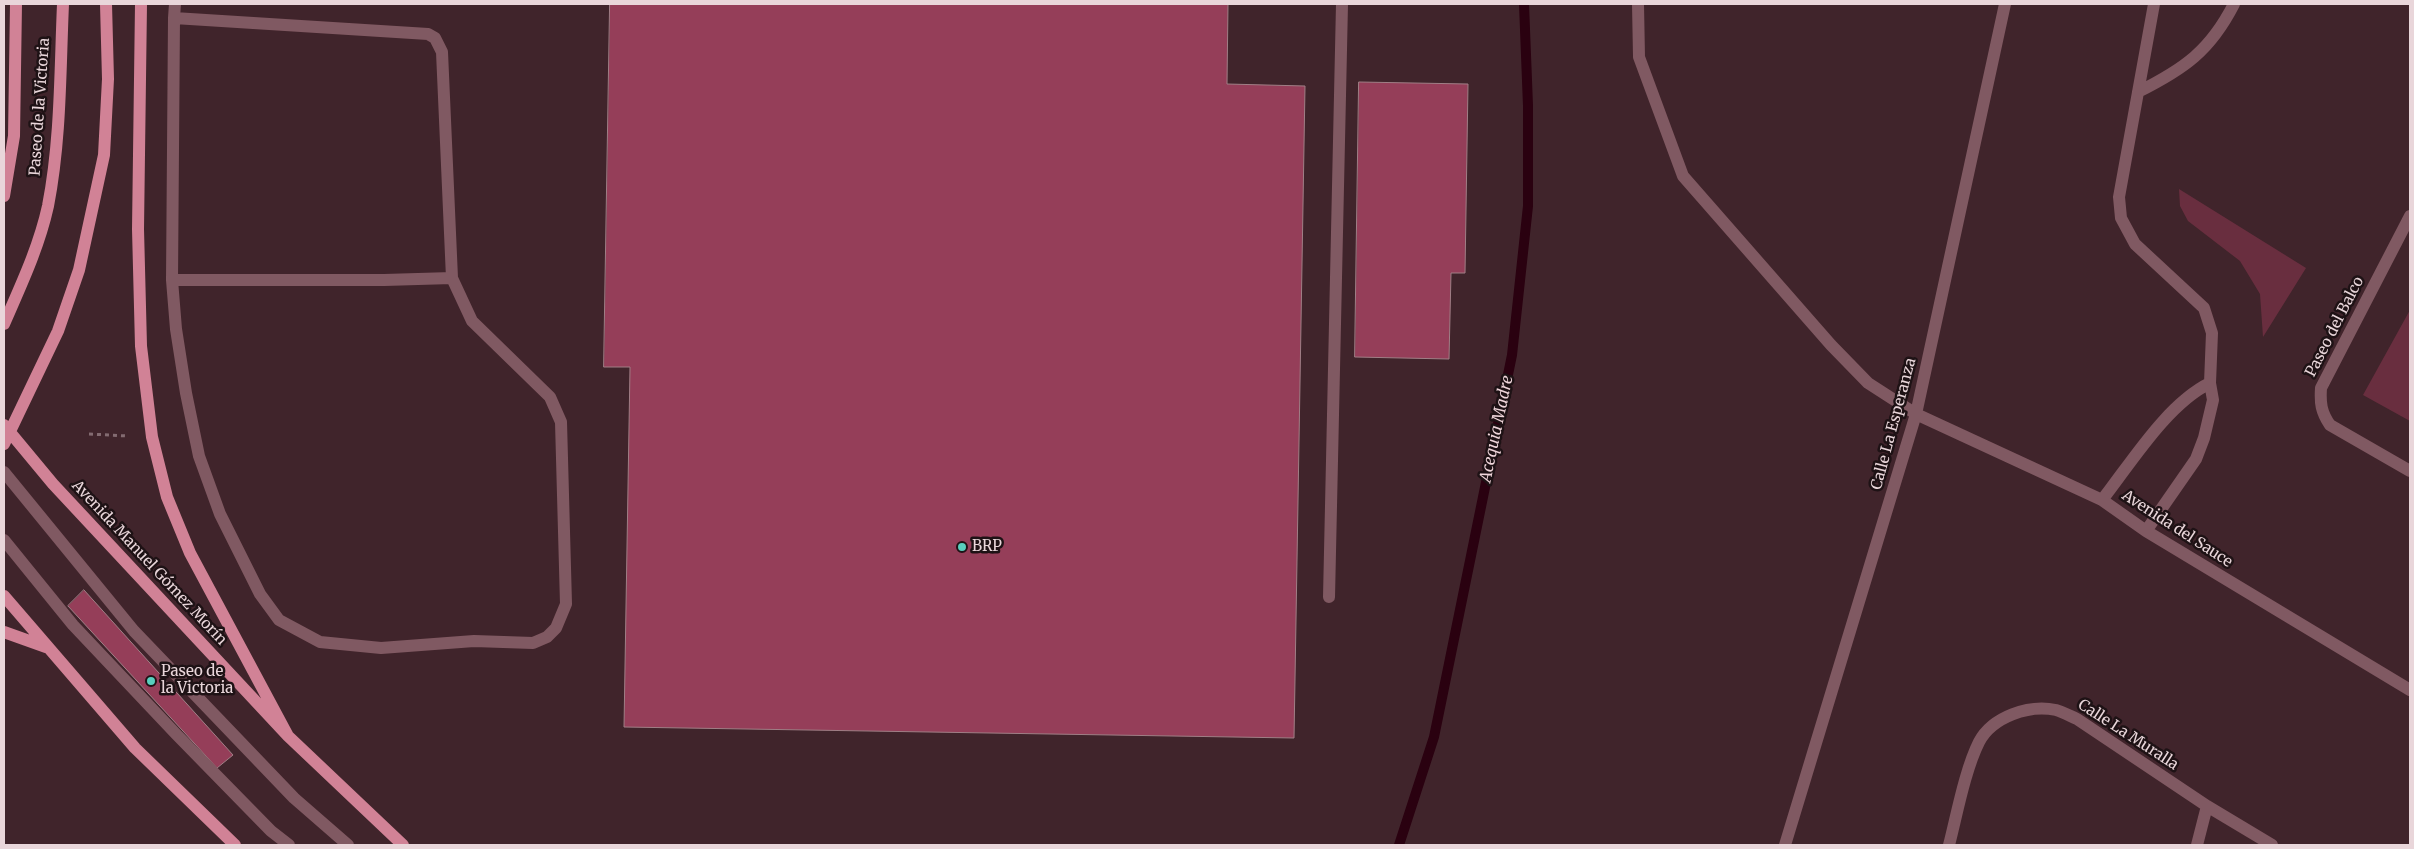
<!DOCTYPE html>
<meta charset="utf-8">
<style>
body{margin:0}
#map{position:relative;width:2414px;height:849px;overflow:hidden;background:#40242b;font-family:Merriweather,serif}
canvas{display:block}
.frame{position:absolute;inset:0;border:5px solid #e9d6da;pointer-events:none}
</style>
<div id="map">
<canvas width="2414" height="849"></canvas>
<div class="frame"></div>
</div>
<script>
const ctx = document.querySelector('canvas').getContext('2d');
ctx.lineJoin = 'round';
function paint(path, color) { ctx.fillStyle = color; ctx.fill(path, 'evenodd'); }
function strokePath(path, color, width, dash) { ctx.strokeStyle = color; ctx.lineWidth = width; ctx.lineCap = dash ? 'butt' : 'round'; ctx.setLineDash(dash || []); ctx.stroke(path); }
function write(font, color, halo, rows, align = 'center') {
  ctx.font = font + ' Merriweather,serif'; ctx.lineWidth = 5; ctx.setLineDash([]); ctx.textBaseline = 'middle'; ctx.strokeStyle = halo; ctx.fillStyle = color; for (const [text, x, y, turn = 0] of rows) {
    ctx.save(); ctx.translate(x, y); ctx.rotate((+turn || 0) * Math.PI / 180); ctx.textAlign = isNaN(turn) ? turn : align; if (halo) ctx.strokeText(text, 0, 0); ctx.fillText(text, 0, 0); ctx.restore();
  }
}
paint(new Path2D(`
 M2179,189L2306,268L2263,337L2260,294L2240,261L2188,221L2180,206Z
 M2410,310V421L2363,395Z`), '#692e3f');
strokePath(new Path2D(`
 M1399,845L1434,737L1512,355L1528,206V106L1524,4`), '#2a0110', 10);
const building = new Path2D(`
 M610,4H1228L1227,84L1305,86L1294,738L624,727L630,367H604Z
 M1359,82L1468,84L1465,273H1451L1449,359L1355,357Z
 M84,590L233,755L217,768L68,606Z`);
paint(building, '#953e59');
strokePath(building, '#a07f86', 1);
strokePath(new Path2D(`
 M89,434L128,436`), '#836b71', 3, [4, 4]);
strokePath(new Path2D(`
 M1638,4L1639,57L1683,176L1831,345L1868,383L1916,414L2102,500L2146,531L2410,690
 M174,18L428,34L435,38L442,52L452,278L472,321L550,397L561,422L566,604L556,628L547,637L533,643L474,641L381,648L320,642L279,620L260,594L220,514L199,456L186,393L176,329L172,280L174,18L175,4
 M2138,92C2184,69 2210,51 2234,4
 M2410,216L2321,388C2320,403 2321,412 2330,425L2410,471
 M172,280H384L452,278
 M4,472L134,631L294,798L348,845
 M2102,500C2131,463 2167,404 2210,383
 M2146,531L2196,459L2204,438L2213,400L2210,383L2212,333L2204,308L2135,244L2121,218L2119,197L2154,4
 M4,540L73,625L176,734L271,831L289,845
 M1329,597L1342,4
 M1785,845L1916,414L2005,4
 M1949,845C1957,814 1965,770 1979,742C1992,717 2029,704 2056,710C2063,712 2070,716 2077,719L2207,806L2272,845
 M2197,845L2207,806`), '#805962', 12);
strokePath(new Path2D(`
 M141,4L138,229L141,346L152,437L167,497L190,553L288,736
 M4,196L14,136L16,4
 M4,324C21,285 39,247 48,206C61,139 60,71 63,4
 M4,425L53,484L288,736L403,845
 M4,444L58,331L79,270L104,155L108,79L106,4
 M4,596L135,748L235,845
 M4,632L46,647`), '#d18296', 12);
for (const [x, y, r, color] of [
 [962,547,5,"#59cebe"],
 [151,681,5,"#59cebe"]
]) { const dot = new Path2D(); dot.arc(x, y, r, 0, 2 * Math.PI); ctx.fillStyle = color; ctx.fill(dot); strokePath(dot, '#1e1215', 2); }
write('15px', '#e9d6da', '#1e1215', [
 ["Paseo de la Victoria",40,107,-86],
 ["Paseo del Balco",2335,327,-63],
 ["Calle La Esperanza",1894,424,-75],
 ["Avenida del Sauce",2177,529,33],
 ["Avenida Manuel Gómez Morín",149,563,47],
 ["Calle La Muralla",2128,735,33]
]);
write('15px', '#e9d6da', '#1e1215', [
 ["BRP",972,547],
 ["Paseo de",161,672],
 ["la Victoria",161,689]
], 'left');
write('italic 16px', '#efd5da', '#1e1215', [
 ["Acequia Madre",1497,429,-78]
]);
</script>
